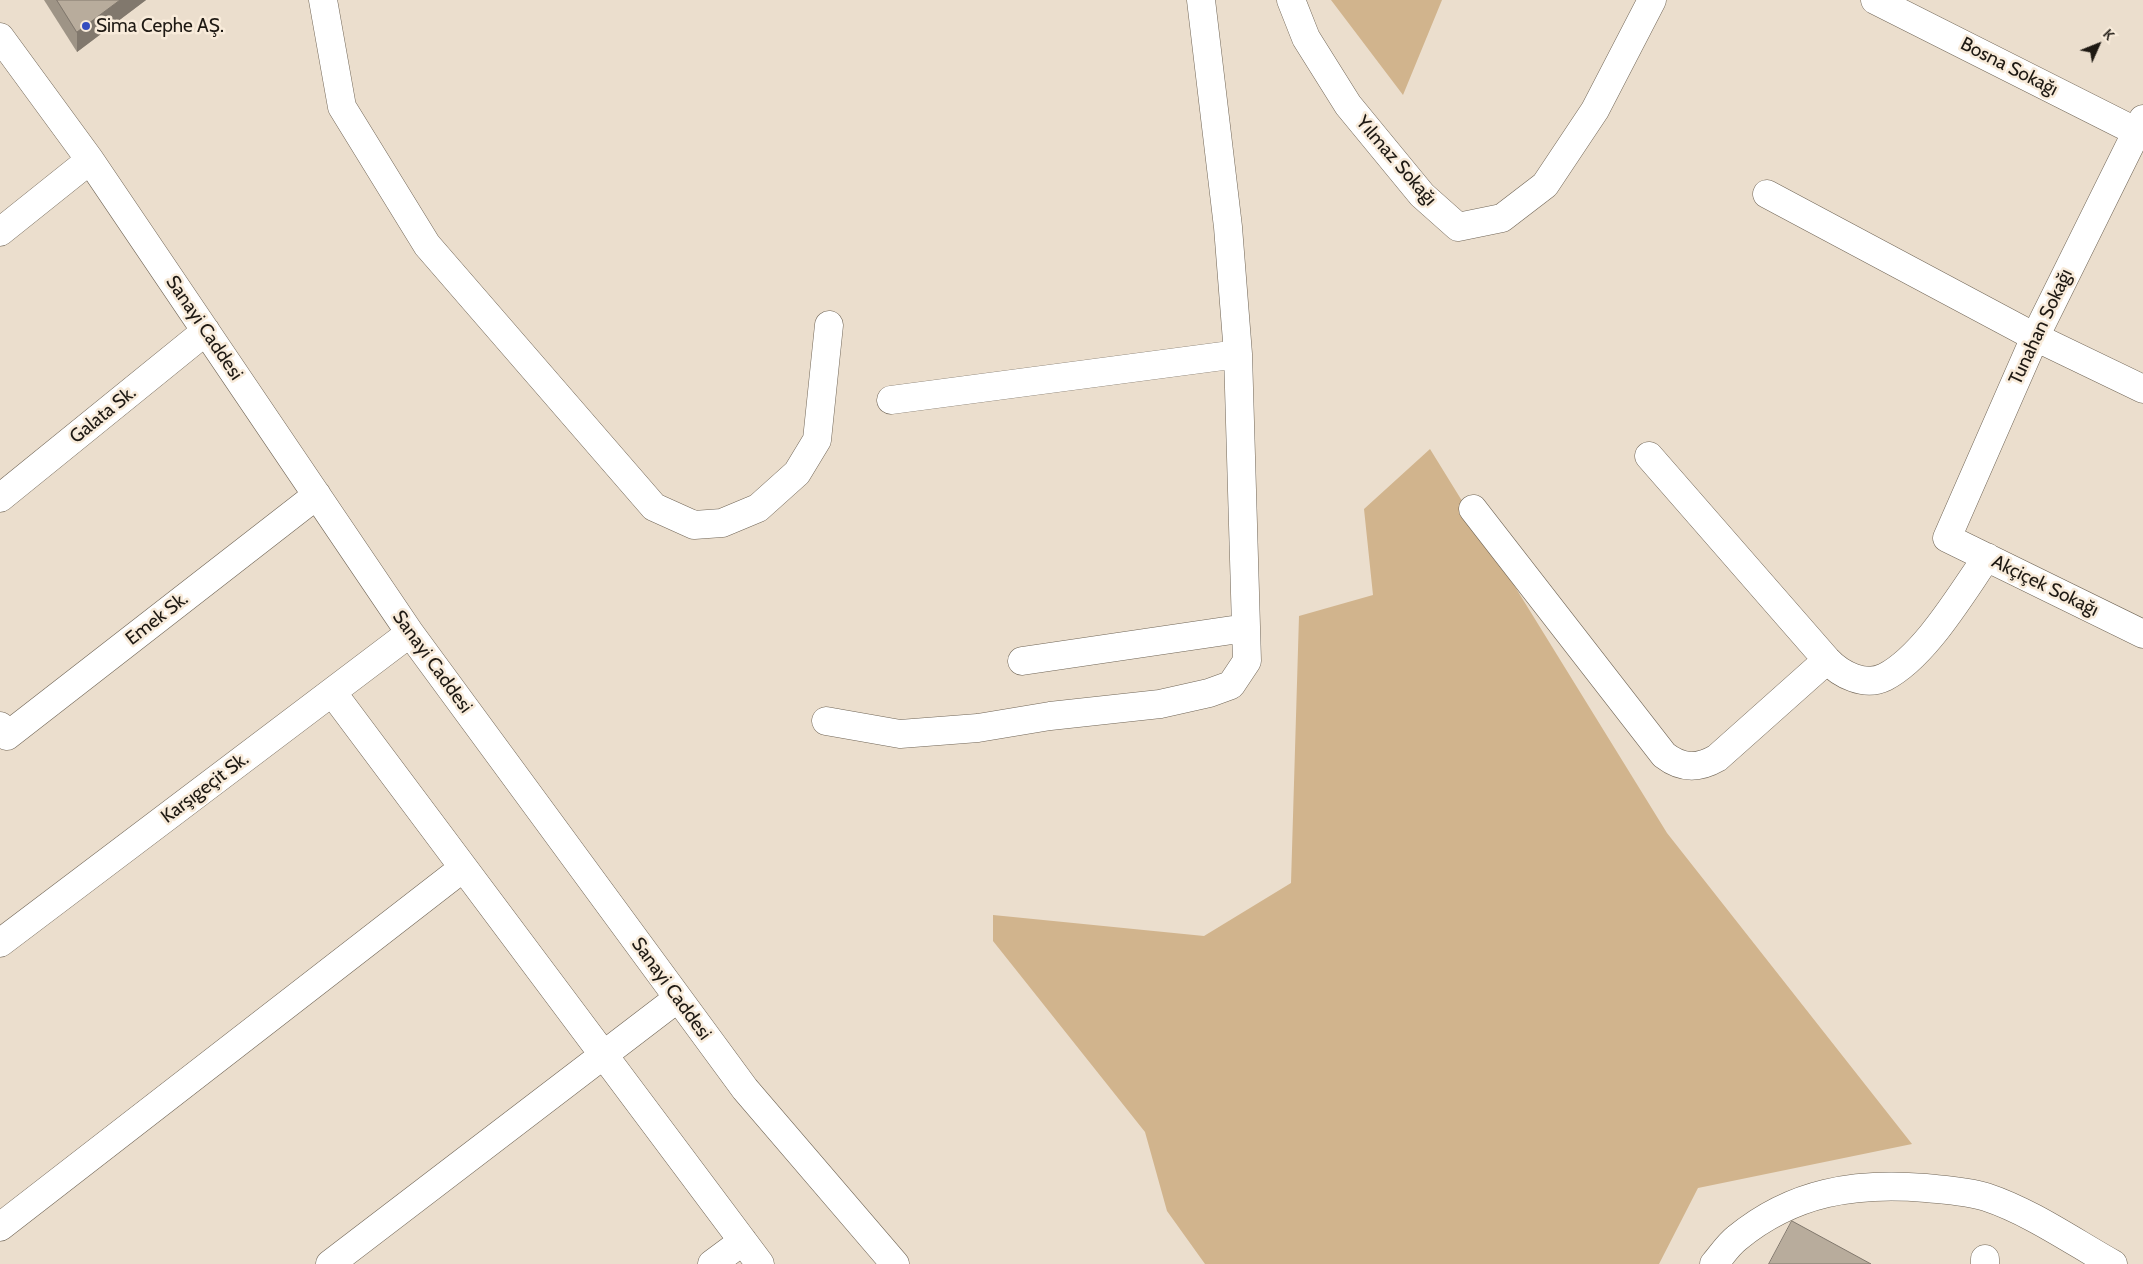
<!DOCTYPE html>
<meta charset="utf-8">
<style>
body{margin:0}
#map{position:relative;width:2143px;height:1264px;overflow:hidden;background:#ebdecd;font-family:Cabin,sans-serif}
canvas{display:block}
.north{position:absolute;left:2073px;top:20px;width:50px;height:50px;-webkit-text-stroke:4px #f8ebda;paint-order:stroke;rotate:46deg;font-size:14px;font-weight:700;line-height:20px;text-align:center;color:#1e1913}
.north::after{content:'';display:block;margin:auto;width:18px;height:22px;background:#1e1913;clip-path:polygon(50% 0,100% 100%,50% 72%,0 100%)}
</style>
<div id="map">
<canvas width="2143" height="1264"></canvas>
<div class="north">K</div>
</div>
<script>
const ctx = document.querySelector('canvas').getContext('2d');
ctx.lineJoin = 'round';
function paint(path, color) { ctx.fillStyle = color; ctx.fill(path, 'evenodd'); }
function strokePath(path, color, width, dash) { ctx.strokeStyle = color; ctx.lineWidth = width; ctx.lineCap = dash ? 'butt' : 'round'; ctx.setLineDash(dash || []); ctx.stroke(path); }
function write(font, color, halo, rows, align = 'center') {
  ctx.font = font + ' Cabin,sans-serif'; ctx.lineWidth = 5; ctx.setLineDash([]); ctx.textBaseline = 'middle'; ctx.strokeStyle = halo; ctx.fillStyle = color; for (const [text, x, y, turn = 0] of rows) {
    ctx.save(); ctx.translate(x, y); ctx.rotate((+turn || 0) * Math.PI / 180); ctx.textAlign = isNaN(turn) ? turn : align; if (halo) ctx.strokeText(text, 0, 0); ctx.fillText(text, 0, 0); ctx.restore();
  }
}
paint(new Path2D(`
 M1331,0H1442L1403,95Z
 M1430,449L1667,833L1912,1144L1698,1188L1659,1264H1205L1167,1211L1145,1132L993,941V915L1204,936L1291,883L1299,616L1373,595L1364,509Z`), '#d1b48d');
const minor = new Path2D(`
 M323,0L342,107L427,245L654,507L694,525L722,523L758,508L797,473L817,440L829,325
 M1291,0L1306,38L1348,105L1422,195L1458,227L1502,218L1545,185L1595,110L1652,0
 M1875,0L2143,135
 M0,37L90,160L410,633L745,1089L895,1264
 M2143,119L2035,337L1947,538L2143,634
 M1767,194L2035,337L2143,389
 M0,232L90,160
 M891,400L1238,354
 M1649,456L1827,660C1841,675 1865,687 1885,677C1925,656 1961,594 1987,557
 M0,498L206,331
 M1473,509L1664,755C1682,769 1698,769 1717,758L1827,660
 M1022,661L1246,628
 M332,692L760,1264
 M826,721L900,734L978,728L1050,716L1160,704L1209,693L1231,685L1247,661L1238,354L1228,227L1201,0
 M0,726L7,736L317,495
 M0,943L410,633
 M0,1227L463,868
 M330,1264L678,998
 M712,1264L743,1241
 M1714,1264C1721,1256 1728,1245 1737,1238C1793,1192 1855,1182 1926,1188C1945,1190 1967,1191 1986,1197C2031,1212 2072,1241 2113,1264
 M1985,1264V1259`);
strokePath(minor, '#706556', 29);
strokePath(minor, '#fff', 28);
paint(new Path2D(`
 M44,0H146L77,52Z`), '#9e9486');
paint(new Path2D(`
 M120,0H146L77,52V32Z`), '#81786d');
const building = new Path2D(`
 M57,0H120L77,32Z
 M1792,1221L1871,1264H1769Z`);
paint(building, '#b8ac9c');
strokePath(building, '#81786d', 1);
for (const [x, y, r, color] of [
 [86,26,5,"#354dbf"]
]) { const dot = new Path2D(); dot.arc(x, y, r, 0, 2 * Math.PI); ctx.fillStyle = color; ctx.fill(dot); strokePath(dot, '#f8ebda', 2); }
write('19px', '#1e1913', '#f8ebda', [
 ["Sima Cephe AŞ.",96,26]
], 'left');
write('19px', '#1e1913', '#f8ebda', [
 ["Bosna Sokağı",2009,67,27],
 ["Yılmaz Sokağı",1396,161,49],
 ["Tunahan Sokağı",2041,327,-65],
 ["Sanayi Caddesi",204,328,56],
 ["Galata Sk.",103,415,-39],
 ["Akçiçek Sokağı",2045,586,26],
 ["Emek Sk.",157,619,-38],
 ["Sanayi Caddesi",432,662,54],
 ["Karşıgeçit Sk.",205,788,-37],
 ["Sanayi Caddesi",671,989,54]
]);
</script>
